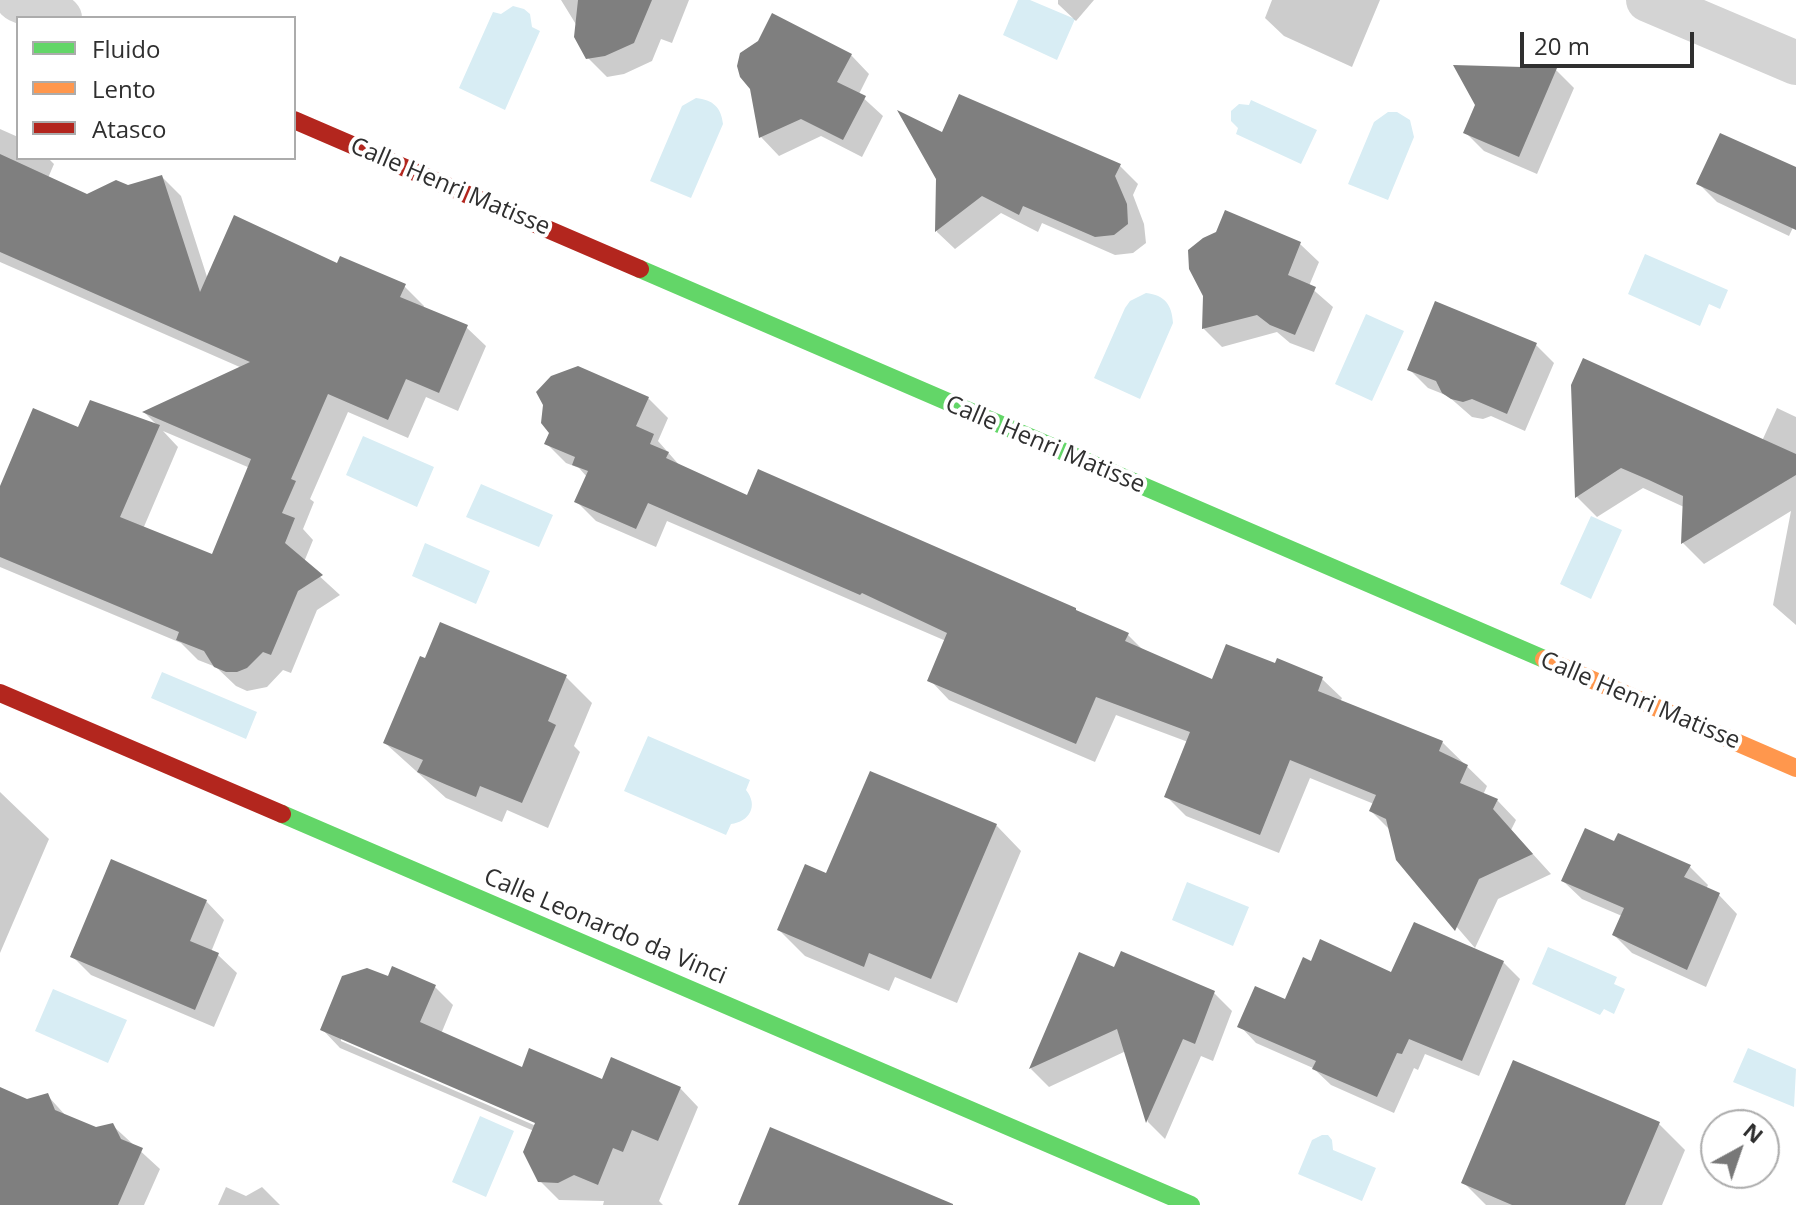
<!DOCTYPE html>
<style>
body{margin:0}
#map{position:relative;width:1796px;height:1205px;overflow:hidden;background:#fff;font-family:"Open Sans",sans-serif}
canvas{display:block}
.legend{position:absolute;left:16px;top:16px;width:280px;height:144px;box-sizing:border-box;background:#fff;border:2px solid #acacac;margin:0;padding:10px 14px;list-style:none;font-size:24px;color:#2f2f2f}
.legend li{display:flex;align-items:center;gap:16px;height:40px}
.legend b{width:40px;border:2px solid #acacac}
.north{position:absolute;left:1700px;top:1109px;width:80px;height:80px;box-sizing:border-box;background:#fff;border:2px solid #acacac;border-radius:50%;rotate:40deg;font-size:22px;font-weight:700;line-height:32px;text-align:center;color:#2f2f2f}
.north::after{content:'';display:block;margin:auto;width:28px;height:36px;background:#787878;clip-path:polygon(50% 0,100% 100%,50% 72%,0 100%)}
.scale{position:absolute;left:1520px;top:32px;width:174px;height:36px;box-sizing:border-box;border:4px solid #2f2f2f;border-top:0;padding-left:10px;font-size:24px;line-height:28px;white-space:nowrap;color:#2f2f2f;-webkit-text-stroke:6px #fff;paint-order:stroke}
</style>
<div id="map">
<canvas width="1796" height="1205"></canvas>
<ul class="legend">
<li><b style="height:10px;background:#63d668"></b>Fluido</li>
<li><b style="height:10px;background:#ff974d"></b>Lento</li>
<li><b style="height:10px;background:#b3261e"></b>Atasco</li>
</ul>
<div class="north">N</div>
<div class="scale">20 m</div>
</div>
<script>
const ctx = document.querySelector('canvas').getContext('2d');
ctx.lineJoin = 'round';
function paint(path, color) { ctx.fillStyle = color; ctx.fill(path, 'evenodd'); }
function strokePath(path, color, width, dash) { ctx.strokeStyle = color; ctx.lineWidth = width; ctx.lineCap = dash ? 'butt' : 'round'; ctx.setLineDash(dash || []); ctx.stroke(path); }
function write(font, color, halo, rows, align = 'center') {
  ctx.font = font + ' "Open Sans",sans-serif'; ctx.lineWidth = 8; ctx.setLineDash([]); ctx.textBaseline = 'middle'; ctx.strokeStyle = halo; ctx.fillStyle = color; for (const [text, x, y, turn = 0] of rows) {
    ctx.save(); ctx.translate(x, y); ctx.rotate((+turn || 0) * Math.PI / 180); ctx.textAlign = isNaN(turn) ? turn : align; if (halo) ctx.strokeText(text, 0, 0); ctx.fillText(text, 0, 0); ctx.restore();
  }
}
paint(new Path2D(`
 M1018,0H1030L1075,19L1057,60L1003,35Z
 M513,6L524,9L530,14L532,27L540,31L505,110L459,88L493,12L501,14Z
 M696,98C713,100 721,107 723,124L691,198L650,181L682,106Z
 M1251,100L1317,130L1301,164L1236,134L1238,128L1231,121V111L1239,104L1249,105Z
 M1388,112H1397L1410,120L1414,137L1388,200L1348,184L1374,122Z
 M1645,254L1728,290L1720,309L1709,304L1700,326L1628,294Z
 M1146,293C1165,295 1172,305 1173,323L1140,399L1094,378L1125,308L1130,301Z
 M1366,314L1404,331L1372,401L1335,384Z
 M363,436L434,467L417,507L346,475Z
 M481,484L553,515L539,547L466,517Z
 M1591,516L1622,530L1591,599L1560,584Z
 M425,543L490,571L476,604L412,576Z
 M162,672L257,712L246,739L151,698Z
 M648,736L750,780L746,790C759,806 749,822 731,824L726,835L624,791Z
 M1187,882L1249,907L1233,946L1172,920Z
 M1548,947L1617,977L1614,984L1625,989L1614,1014L1604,1009L1600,1015L1532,984Z
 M53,989L127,1020L108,1063L35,1031Z
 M1748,1048L1796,1069L1794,1107L1733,1082Z
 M480,1116L514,1131L486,1197L452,1182Z
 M1322,1135H1328L1332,1140L1333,1150L1376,1168L1362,1201L1298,1174L1312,1140Z`), '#d8edf4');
paint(new Path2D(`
 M561,0H689L672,43L661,39L652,61L624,74L607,77L588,58L577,26Z
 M1058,0H1094L1076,21L1058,4Z
 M1272,0H1380L1352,67L1284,36L1265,18Z
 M760,42L851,55L869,74L859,94L883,116L862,157L821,136L779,156L761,137L752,88Z
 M1556,70L1574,88L1537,174L1484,151L1465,132Z
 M0,129L18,137V158H48L54,164L48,178L87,196L128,188L162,177L181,196L208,280L338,266L404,286L424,306L423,309L466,327L486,346L458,411L426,397L408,438L348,412L310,499L314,502L303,529L313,540L304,562L340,595L317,610L291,673L283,670L267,687L247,691L236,686L216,667L198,660L181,643L0,567V491L79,430L91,402L159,427L145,413L242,368L0,262ZM163,431L250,468L213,557L143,529L178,447Z
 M943,135L1119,165L1138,184L1133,195L1144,224L1146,243L1133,253L1115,255L1042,223L1038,232L1001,213L955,249L937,232Z
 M1796,171V221L1789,236L1717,202L1699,184Z
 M1300,244L1319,262L1309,286L1333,307L1314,352L1290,343L1277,332L1222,347L1204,329L1205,296Z
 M1536,345L1554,363L1525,431L1491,416L1483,419L1472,417L1448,396L1428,388L1409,369Z
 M1573,386L1762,441L1777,408L1796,417V625L1773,605L1791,511L1704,564L1683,543L1684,507L1643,488L1597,517L1577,497Z
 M648,398L668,418L658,441L681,467L748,497L1128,635L1145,652L1213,682L1276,666L1322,679L1342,698L1340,702L1442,742L1487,786L1483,795L1497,800L1516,820L1511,830L1551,874L1498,899L1475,948L1398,859L1391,831L1371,811L1374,804L1310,778L1279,853L1186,816L1166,796L1188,742L1116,715L1095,762L949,700L930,680L946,641L667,521L656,547L596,521L576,501L587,477L579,468L566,463L547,444Z
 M566,677L592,703L574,746L580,752L548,828L507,810L502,822L446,798L385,743Z
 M0,792L49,839L0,953Z
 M996,825L1021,851L957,1003L895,977L889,991L805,956L779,930L827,876Z
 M1615,844L1690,867L1708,885L1706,889L1719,895L1737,914L1706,987L1632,953L1614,935L1622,916L1582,899L1563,881Z
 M206,901L224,920L211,952L218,955L237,973L214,1027L91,975L72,956Z
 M1080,954L1115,969L1214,993L1232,1011L1213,1061L1201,1056L1165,1139L1148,1122L1126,1051L1049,1087L1031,1069Z
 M1503,962L1520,979L1479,1076L1425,1054L1418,1070L1414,1068L1394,1113L1331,1085L1313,1068L1256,1043L1240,1026L1286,1001L1312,963L1392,975Z
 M389,978L435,987L453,1005L441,1034L523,1069L603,1082L680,1088L698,1107L659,1201L663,1205H603L604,1201L559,1200L540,1181L534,1131L340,1048L322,1029ZM341,1037L545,1125L543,1129L341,1041Z
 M1515,1062L1659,1124L1685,1150L1662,1205H1486L1463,1182Z
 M47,1095L67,1117L96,1129L112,1125L160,1169L144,1205H0V1114L27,1101Z
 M226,1187L246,1196L262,1187L280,1205H218Z`), '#0003');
paint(new Path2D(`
 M578,0H652L634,43L605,56L586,59L574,37Z
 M772,13L852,54L837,82L866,96L843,140L801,119L759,138L750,89L740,77L737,66L740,53L758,41Z
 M1453,65L1557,68L1519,157L1463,133L1475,105Z
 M959,94L1121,164L1115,176L1127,204L1128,224L1114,235L1095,237L1023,206L1019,215L982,196L935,232L936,179L897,110L942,132Z
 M1720,133L1796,167V230L1696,184Z
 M0,154L87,194L116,180L128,185L162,175L200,292L234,215L337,263L340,256L406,284L400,297L468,325L439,393L406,379L388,420L328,394L291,479L296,481L282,513L295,518L285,543L323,575L298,591L271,655L263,652L247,668L237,672H226L214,667L204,651L176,640L179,632L0,557V486L33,408L78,427L90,400L160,425L120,517L212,554L251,459L142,412L250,362L0,252Z
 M1225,210L1301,242L1288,275L1316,287L1295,335L1270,325L1257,315L1202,329L1203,296L1189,269L1188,250L1203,238L1216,232Z
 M1435,301L1537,343L1507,414L1472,399L1463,402L1451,399L1442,393L1436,381L1407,370Z
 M1583,358L1796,454V475L1681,544L1683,496L1649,480L1621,468L1575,498L1571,385Z
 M578,366L649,397L636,426L654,434L650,444L669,452L666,458L747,495L758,469L1076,608V610L1129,633L1125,641L1212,679L1226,644L1275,663L1277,658L1323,677L1318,691L1443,741L1439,751L1468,765L1460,783L1498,799L1493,809L1533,854L1479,879L1455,931L1396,860L1386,819L1369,811L1376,795L1290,760L1260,835L1164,797L1190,732L1096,697L1076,744L927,681L947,633L862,593L860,595L648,503L636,529L574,502L588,471L572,465L575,457L544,444L549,433L541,423L543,405L536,392L551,376Z
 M440,622L567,675L548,721L556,725L522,803L480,786L476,797L447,785L417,772L423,760L383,743L420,656L425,658Z
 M870,771L997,824L931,979L869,953L864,967L777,930L805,864L826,873Z
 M1585,828L1614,841L1618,833L1691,865L1684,877L1720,893L1687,970L1612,935L1624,908L1561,881Z
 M111,859L207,900L190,941L219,953L195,1010L70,957Z
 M1414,922L1504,961L1462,1061L1409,1039L1402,1054L1397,1053L1377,1097L1312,1069L1316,1061L1237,1027L1255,986L1285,999L1303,957L1311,961L1320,939L1391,972Z
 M1121,951L1215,991L1195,1044L1183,1039L1146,1123L1117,1029L1029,1069L1079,952L1114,967Z
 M392,966L436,985L420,1022L522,1067L529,1048L602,1079L611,1057L681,1087L658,1141L632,1130L623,1152L613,1148L598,1185L574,1175L558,1183L538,1182L523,1152L535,1123L320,1030L342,976L367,968L388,976Z
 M1513,1060L1660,1122L1625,1205H1512L1461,1183Z
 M0,1087L27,1099L48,1093L55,1110L96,1127L113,1123L121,1139L143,1148L118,1205H0Z
 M770,1127L953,1204V1205H738Z`), '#7f7f7f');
strokePath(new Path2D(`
 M18,0L60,18
 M1648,0L1796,63`), '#d4d4d4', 44);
strokePath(new Path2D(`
 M640,269L1544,659
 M282,814L1191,1205`), '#63d668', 18);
strokePath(new Path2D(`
 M1544,659L1796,768`), '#ff974d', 18);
strokePath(new Path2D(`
 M294,120L640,269
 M0,693L282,814`), '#b3261e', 18);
write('24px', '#2f2f2f', '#fff', [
 ["Calle Henri Matisse",450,187,23],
 ["Calle Henri Matisse",1045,445,23],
 ["Calle Henri Matisse",1640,701,23],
 ["Calle Leonardo da Vinci",605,927,23]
]);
</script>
